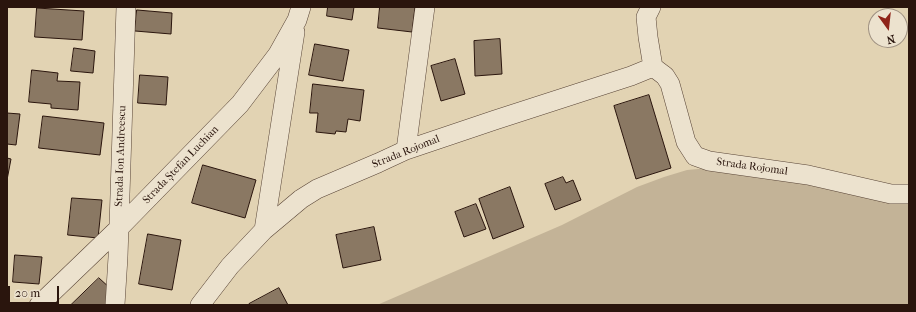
<!DOCTYPE html>
<meta charset="utf-8">
<style>
body{margin:0}
#map{position:relative;width:916px;height:312px;overflow:hidden;background:#e2d3b3;font-family:"IM FELL French Canon",serif}
canvas{display:block}
.frame{position:absolute;inset:0;border:8px solid #2a150d;pointer-events:none}
.north{position:absolute;left:868px;top:8px;width:40px;height:40px;box-sizing:border-box;background:#ece2ce;border:1px solid #9e9081;border-radius:50%;rotate:165deg;font-size:11px;font-weight:700;line-height:16px;text-align:center;color:#2a150d}
.north::after{content:'';display:block;margin:auto;width:14px;height:18px;background:#8f2418;clip-path:polygon(50% 0,100% 100%,50% 72%,0 100%)}
.scale{position:absolute;left:8px;top:286px;width:51px;height:18px;box-sizing:border-box;border:2px solid #2a150d;border-top:0;padding-left:5px;font-size:12px;line-height:14px;white-space:nowrap;color:#2a150d;-webkit-text-stroke:3px #ece2ce;paint-order:stroke}
</style>
<div id="map">
<canvas width="916" height="312"></canvas>
<div class="frame"></div>
<div class="north">N</div>
<div class="scale">20 m</div>
</div>
<script>
const ctx = document.querySelector('canvas').getContext('2d');
ctx.lineJoin = 'round';
function paint(path, color) { ctx.fillStyle = color; ctx.fill(path, 'evenodd'); }
function strokePath(path, color, width, dash) { ctx.strokeStyle = color; ctx.lineWidth = width; ctx.lineCap = dash ? 'butt' : 'round'; ctx.setLineDash(dash || []); ctx.stroke(path); }
function write(font, color, halo, rows, align = 'center') {
  ctx.font = font + ' "IM FELL French Canon",serif'; ctx.lineWidth = 4; ctx.setLineDash([]); ctx.textBaseline = 'middle'; ctx.strokeStyle = halo; ctx.fillStyle = color; for (const [text, x, y, turn = 0] of rows) {
    ctx.save(); ctx.translate(x, y); ctx.rotate((+turn || 0) * Math.PI / 180); ctx.textAlign = isNaN(turn) ? turn : align; if (halo) ctx.strokeText(text, 0, 0); ctx.fillText(text, 0, 0); ctx.restore();
  }
}
paint(new Path2D(`
 M698,169H740L909,203V305H377L562,225L637,187L664,177L687,170Z`), '#c3b397');
const building = new Path2D(`
 M328,7H354L352,20L327,16Z
 M380,7H415L412,32L378,28Z
 M37,8L84,11L82,40L35,37Z
 M137,10L172,13L171,34L135,31Z
 M500,39L502,74L475,76L474,41Z
 M315,44L349,50L343,81L309,75Z
 M74,48L95,51L93,73L71,71Z
 M455,59L465,94L441,101L431,66Z
 M32,70L58,73L57,81L80,82L78,110L51,108V104L29,102Z
 M140,75L168,77L166,105L138,103Z
 M313,84L364,90L360,121L348,119L346,132L336,131L335,134L316,132L318,113H310Z
 M649,95L671,168L636,179L614,106Z
 M7,113L20,114L16,145L7,144Z
 M43,116L104,123L100,155L39,148Z
 M7,158L11,159L7,180Z
 M203,165L256,180L245,218L192,203Z
 M563,177L566,183L573,180L581,200L555,210L545,184Z
 M510,187L524,227L493,239L479,199Z
 M72,198L102,200L98,238L68,235Z
 M476,204L486,229L464,237L455,212Z
 M374,227L381,260L343,268L336,235Z
 M148,234L181,240L172,290L139,284Z
 M15,255L42,257L39,284L13,282Z
 M99,278L111,289L109,305H71Z
 M279,288L288,305H249V304Z`);
paint(building, '#8a7863');
strokePath(building, '#2a150d', 1);
const street = new Path2D(`
 M651,7L646,17L648,37L653,67L665,76L670,84L686,142L695,156L709,161L808,175L891,194H909
 M406,150L425,7
 M264,230L295,32
 M39,305L118,229L240,104L278,54L297,20L301,7
 M115,305L118,257L126,7
 M200,305L230,266L264,230L301,199L317,189L378,163L406,150L495,120L631,76L653,67`);
strokePath(street, '#584436', 20);
strokePath(street, '#ece2ce', 19);
write('11px', '#2a150d', '#ece2ce', [
 ["Strada Rojomal",406,152,-22],
 ["Strada Ion Andreescu",121,156,-88],
 ["Strada Ștefan Luchian",181,165,-46],
 ["Strada Rojomal",752,167,8]
]);
</script>
